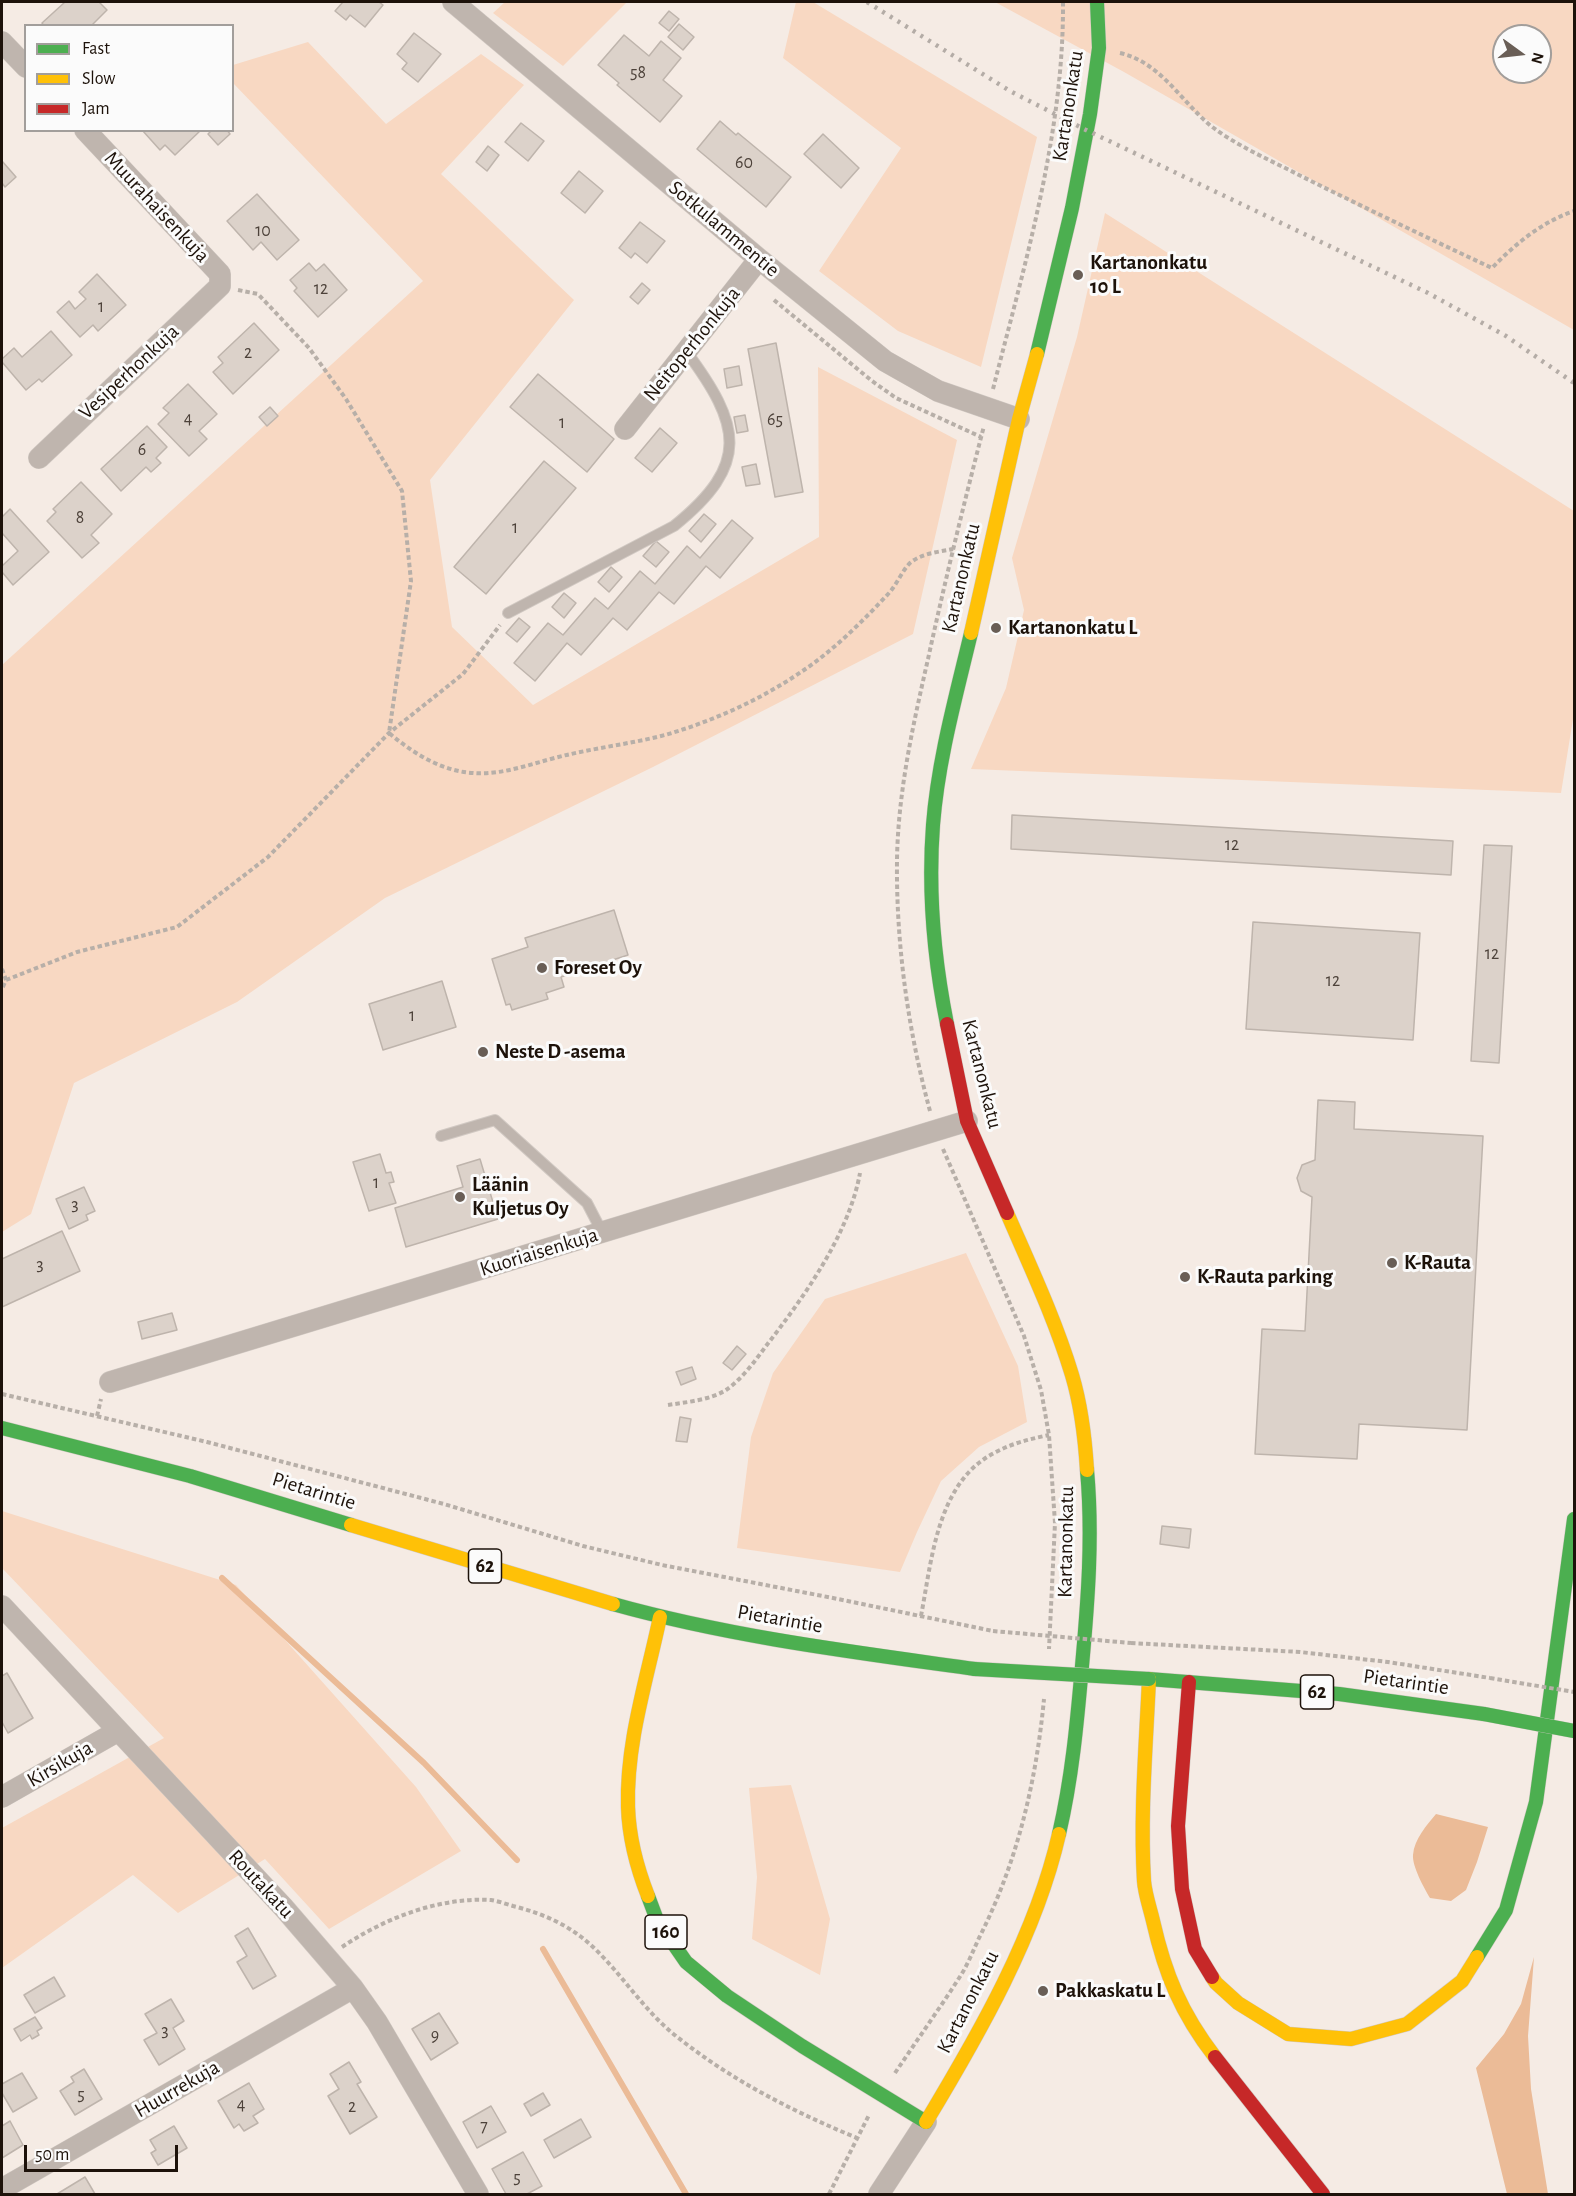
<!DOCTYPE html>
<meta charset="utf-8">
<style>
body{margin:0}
#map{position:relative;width:1576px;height:2196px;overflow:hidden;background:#f5ebe4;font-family:"Alegreya Sans",sans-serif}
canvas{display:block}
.frame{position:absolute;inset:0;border:3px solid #1d120a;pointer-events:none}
.legend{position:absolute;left:24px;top:24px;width:210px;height:108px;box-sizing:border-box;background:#fbfbfb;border:2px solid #a29e9b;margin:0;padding:8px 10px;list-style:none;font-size:18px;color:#1d120a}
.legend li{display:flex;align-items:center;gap:12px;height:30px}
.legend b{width:30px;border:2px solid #a29e9b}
.north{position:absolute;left:1492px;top:24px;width:60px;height:60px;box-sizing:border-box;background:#fbfbfb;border:2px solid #a29e9b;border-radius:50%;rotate:105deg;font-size:16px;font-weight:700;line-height:24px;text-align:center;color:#1d120a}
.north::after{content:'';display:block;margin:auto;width:21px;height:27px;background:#695e56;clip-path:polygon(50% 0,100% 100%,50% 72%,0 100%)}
.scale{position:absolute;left:24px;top:2145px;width:154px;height:27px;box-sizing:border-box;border:3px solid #1d120a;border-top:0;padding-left:8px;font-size:18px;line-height:21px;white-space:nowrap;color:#1d120a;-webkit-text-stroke:4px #fbfbfb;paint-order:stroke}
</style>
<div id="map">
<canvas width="1576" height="2196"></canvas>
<div class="frame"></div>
<ul class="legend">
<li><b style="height:8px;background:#4caf50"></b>Fast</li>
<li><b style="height:8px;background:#ffc107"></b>Slow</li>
<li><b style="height:8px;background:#c62828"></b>Jam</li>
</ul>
<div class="north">N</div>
<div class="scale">50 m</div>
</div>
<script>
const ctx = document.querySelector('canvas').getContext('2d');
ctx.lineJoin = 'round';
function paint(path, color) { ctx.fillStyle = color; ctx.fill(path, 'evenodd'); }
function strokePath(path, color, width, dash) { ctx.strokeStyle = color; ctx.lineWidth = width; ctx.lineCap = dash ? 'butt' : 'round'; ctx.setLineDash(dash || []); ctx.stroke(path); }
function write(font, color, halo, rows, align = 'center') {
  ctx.font = font + ' "Alegreya Sans",sans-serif'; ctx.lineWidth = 6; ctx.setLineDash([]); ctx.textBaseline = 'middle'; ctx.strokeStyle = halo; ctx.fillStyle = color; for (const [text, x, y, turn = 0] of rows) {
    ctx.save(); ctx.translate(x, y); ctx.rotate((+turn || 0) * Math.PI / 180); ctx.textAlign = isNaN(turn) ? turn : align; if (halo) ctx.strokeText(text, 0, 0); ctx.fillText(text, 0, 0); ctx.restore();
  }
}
paint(new Path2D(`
 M505,2H627L563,66L493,13Z
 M796,2H813L1037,137L981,367L898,331L819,271L901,148L783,58Z
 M995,2H1574V330L1124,72ZM1504,36H1540V72H1504Z
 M308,42L386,124L481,54L524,85L441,174L574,300L430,480L452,627L533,705L819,537L818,367L957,440L913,634L653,767L385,898L237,1002L74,1083L31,1214L2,1232V665L423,281L233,83V65Z
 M1105,213L1574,511V713L1561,793L971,769L1006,688L1024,610L1012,558L1077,337Z
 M966,1253L1018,1366L1027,1422L979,1447L941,1481L917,1532L900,1572L737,1548L751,1437L773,1373L825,1299Z
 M2,1511L236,1585L416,1787L461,1851L329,1929L265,1859L178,1913L133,1875L2,1968V1828L164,1738L2,1568Z
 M791,1785L830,1919L820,1975L752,1939L757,1877L749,1788Z`), '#f8d8c2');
paint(new Path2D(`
 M1436,1814L1488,1827L1477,1862L1466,1890L1451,1901L1430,1898C1424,1888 1412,1866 1413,1855C1414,1839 1427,1825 1436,1814Z
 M1534,1957L1528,2036L1531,2089L1548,2194H1507L1476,2068L1504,2034L1521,2004Z`), '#ebbb97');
strokePath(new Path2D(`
 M222,1578L424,1763L517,1860
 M543,1949L686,2194`), '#ebbb97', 6);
const building = new Path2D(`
 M65,2H99L107,10L91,26H44L42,23Z
 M343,2H379L383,5L365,27L350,15L346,20L335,11Z
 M669,11L679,19L669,31L659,23Z
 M679,24L694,37L683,50L668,37Z
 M414,33L441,54L418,82L402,69L407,63L397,54Z
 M624,35L649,56L661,41L681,58L663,80L682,96L660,122L617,85L619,83L598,65Z
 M720,121L736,135L738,133L791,177L766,207L697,149Z
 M521,123L544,141L528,161L505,142Z
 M142,130H201L175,155L165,145L160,150Z
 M212,130H227L230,134L218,145L208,134Z
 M823,134L859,168L841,188L804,154Z
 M488,146L499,155L487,171L476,162Z
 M2,161L16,177L5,187L2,183Z
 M579,171L603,191L585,213L561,193Z
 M257,194L299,240L277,260L261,242L253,250L227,221Z
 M640,222L665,241L647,263L635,253L631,258L619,248Z
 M309,263L316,271L324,264L347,290L318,317L294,291L297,288L290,280Z
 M97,274L126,305L98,331L93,325L80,337L57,312L69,301L75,309L86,299L79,292Z
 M642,283L650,290L638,304L630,297Z
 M254,323L279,350L233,394L213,372L223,363L218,357Z
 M51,331L72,355L42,382L39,379L26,390L2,362V359L14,348L22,357Z
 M776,343L803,492L775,497L748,349Z
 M739,366L742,385L727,388L724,369Z
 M538,374L614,439L587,472L510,407Z
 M188,384L217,414L199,431L207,439L189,456L158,424L169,413L163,408Z
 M270,407L278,416L267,426L259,417Z
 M745,415L748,431L737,433L734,417Z
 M147,426L167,447L156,458L161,463L151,472L146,467L121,491L101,469Z
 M660,428L677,443L652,472L635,458Z
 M544,461L576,488L486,594L454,567Z
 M756,464L760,484L746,486L742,467Z
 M81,482L112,514L91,535L99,543L82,558L47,521L56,512L53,509Z
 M10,509L49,552L13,585L2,572V566L18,551L2,533V517Z
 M704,514L716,524L701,542L689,531Z
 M732,520L753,538L720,578L706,566L674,604L659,592L627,630L613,618L581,655L567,643L535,681L514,663L548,623L563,635L595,598L608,609L640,571L655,584L687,546L700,558Z
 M656,541L669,552L656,567L643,556Z
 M611,567L622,577L609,592L598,582Z
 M564,593L576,603L564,618L552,607Z
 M519,618L530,627L517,642L506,633Z
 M1012,815L1453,841L1451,875L1011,849Z
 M1484,845L1512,846L1499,1063L1471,1061Z
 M614,910L628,955L561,977L564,987L546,993L548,999L512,1010L510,1004L506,1005L492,959L528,947L525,938Z
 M1253,922L1420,933L1413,1040L1246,1029Z
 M442,981L456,1027L383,1050L369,1004Z
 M1318,1100L1355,1102L1354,1129L1483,1136L1467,1430L1359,1424L1357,1459L1255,1454L1262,1329L1305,1331L1312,1197L1301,1191L1297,1178L1302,1165L1315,1160Z
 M380,1154L386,1173L391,1172L394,1182L389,1183L396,1203L369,1211L353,1162Z
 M480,1159L498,1219L406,1247L395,1208L463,1187L457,1166Z
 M84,1187L95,1211L86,1215L88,1220L69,1229L56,1199Z
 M62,1231L80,1271L2,1307V1259Z
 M172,1313L177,1330L142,1339L138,1322Z
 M737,1346L746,1354L732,1370L723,1363Z
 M692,1367L696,1379L681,1385L676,1372Z
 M680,1417L691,1419L687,1442L676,1441Z
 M1162,1526L1191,1529L1189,1548L1160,1544Z
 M7,1673L33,1718L8,1733L2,1722V1676Z
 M248,1928L276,1976L253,1989L237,1962L247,1956L235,1936Z
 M54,1977L65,1996L35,2013L24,1995Z
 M171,1999L184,2021L173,2028L185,2049L159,2065L144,2040L157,2033L145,2014Z
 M439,2013L458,2043L431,2060L412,2029Z
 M35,2017L42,2028L37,2031L39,2035L32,2039L30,2035L21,2041L14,2029Z
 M349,2062L361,2082L357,2084L377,2117L350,2134L328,2096L339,2089L330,2074Z
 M84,2069L102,2099L75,2115L60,2091L74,2082L71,2077Z
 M22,2073L37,2098L13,2112L2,2093V2084Z
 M249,2083L264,2109L253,2116L258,2123L244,2131L239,2124L234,2128L218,2101Z
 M543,2093L550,2105L531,2116L524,2104Z
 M491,2106L506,2132L477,2148L463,2122Z
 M581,2119L591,2137L554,2158L544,2140Z
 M10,2121L23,2145L2,2158V2126Z
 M174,2126L187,2148L158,2165L151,2153L156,2150L150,2140Z
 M523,2152L542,2186L527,2194H506L492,2169Z
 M85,2177L95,2194H57Z`);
paint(building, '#dcd2ca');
strokePath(building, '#beb4ac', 1.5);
const lane = new Path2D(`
 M508,613L674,526C751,464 741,425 686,351
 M441,1136L495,1120L587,1203L602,1232`);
const street = new Path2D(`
 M453,2L759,259L885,361L938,391L1019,419
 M2,42L26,67
 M625,429L759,259
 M39,458L220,286V274L85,130
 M110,1382L967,1121
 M2,1606L284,1908L353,1988L377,2022L478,2194
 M2,1797L118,1731
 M2,2189L353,1988
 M879,2194L926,2122`);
const fast = new Path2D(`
 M1037,354L1072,208L1090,114L1099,48L1097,2
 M947,1024C934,959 928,891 933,825C938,760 956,696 971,633
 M2,1428L190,1476L351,1525
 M613,1604C731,1637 853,1652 975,1669
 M1149,1679L1339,1694L1484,1714
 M1059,1834C1072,1778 1077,1723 1082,1666C1088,1600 1093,1536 1087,1470
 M648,1896L657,1920L686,1962L727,1996L802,2046L926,2122
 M1477,1957L1506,1910L1536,1802L1574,1519`);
const slow = new Path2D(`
 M971,633L1019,419L1037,354
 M1007,1213C1030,1266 1055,1319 1072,1375C1081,1405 1085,1438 1087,1470
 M351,1525L613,1604
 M1149,1679C1146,1746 1140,1814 1144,1881C1145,1894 1150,1908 1153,1921C1165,1974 1181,2013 1215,2057
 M648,1896C637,1868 629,1838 628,1807C626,1743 647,1679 660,1617
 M1212,1977L1216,1983L1238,2003L1288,2034L1351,2039L1407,2024L1462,1981L1477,1957
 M926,2122C979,2034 1036,1935 1059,1834`);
const jam = new Path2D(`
 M947,1024L967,1121L1007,1213
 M1189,1682L1178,1826L1182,1889L1195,1949L1212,1977
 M1215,2057L1323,2194`);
strokePath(lane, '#d1c9c3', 12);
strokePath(street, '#d1c9c3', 22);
strokePath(fast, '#d1c9c3', 15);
strokePath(slow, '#d1c9c3', 15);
strokePath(jam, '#d1c9c3', 15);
strokePath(new Path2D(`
 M1120,53C1160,62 1181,101 1211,126C1237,146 1270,160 1299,175C1363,207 1428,238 1492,268C1515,244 1542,222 1574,211
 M238,290L258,294L309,348L346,399L402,491L411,581L389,733C413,753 441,771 473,773C504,776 541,760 571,754C602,747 634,743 665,735C713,721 760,700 801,672C833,651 863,621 889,593C897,584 902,571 910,563C922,553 939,552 953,549
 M774,300L872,381L896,398L981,437
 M993,389C1025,263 1064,133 1063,2
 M2,969L6,980L2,989
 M6,980L77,952L177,927L268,857L389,733L463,674L500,625
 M930,1111C908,1030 896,944 897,860C898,792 913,725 928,659C945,581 964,503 984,426
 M943,1149L1024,1336L1041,1390L1049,1435L1055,1523L1049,1649
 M2,1394L207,1442L444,1504L583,1546L662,1565L833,1598L993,1631
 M668,1405C687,1402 710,1400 726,1390C742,1379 755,1361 766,1346C804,1297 849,1234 860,1173
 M97,1416L101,1399
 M921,1616C932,1559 937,1481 996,1452C1013,1443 1030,1439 1049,1435
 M1131,1643L1300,1652L1388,1662L1490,1678
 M342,1947C385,1918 439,1897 491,1900C498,1901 506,1904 513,1906C549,1915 577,1929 602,1956C628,1983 647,2013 676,2036C731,2080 792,2111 857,2138
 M895,2073C917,2040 940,2008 961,1975C968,1964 973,1951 979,1938C1017,1863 1036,1783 1044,1699
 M829,2194L869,2115`), '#b7afa8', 4, [4.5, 3]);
strokePath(lane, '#bfb5ae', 10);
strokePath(street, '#bfb5ae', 21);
strokePath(fast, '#4caf50', 14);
strokePath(slow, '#ffc107', 14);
strokePath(jam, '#c62828', 14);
strokePath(new Path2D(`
 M867,2L1010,91L1084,129L1428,293L1506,336L1574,383`), '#b4aca6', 4.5, [3, 6]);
const fastBridge = new Path2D(`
 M975,1669L1149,1679
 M1484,1714L1574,1731`);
strokePath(fastBridge, '#d1c9c3', 15, []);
strokePath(new Path2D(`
 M993,1631L1131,1643
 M1490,1678L1574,1692`), '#b7afa8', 4, [4.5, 3]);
strokePath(fastBridge, '#4caf50', 14);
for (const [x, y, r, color] of [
 [1078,275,6,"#695e56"],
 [996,628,6,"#695e56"],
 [542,968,6,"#695e56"],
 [483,1052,6,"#695e56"],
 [460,1197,6,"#695e56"],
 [1392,1263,6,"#695e56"],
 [1185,1277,6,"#695e56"],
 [1043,1991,6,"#695e56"]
]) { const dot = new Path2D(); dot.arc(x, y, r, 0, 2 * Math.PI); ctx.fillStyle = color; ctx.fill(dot); strokePath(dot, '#fbfbfb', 2); }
write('18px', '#4d423a', null, [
 ["58",638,73],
 ["60",744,163],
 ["10",263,231],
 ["12",321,289],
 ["1",101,307],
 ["2",248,353],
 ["4",188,419],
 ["65",775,420],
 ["1",562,423],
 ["6",142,450],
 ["8",80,518],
 ["1",515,528],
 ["12",1232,845],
 ["12",1492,954],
 ["12",1333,981],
 ["1",412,1016],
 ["1",376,1183],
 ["3",75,1205],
 ["3",40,1265],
 ["3",165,2031],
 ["9",435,2036],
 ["5",81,2095],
 ["4",241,2105],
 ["2",352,2107],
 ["7",484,2127],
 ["5",517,2178]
]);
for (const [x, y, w] of [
 [485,1566,33],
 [1317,1692,33],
 [666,1932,42]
]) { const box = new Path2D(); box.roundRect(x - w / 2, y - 17, w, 34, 4.5); ctx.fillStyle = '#fbfbfb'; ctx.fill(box); strokePath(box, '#1d120a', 1.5); }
write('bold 20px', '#1d120a', null, [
 ["62",485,1566],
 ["62",1317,1692],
 ["160",666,1932]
]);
write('21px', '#1d120a', '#fbfbfb', [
 ["Kartanonkatu",1068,106,-81],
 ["Muurahaisenkuja",157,207,47],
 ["Sotkulammentie",724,229,40],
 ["Neitoperhonkuja",692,344,-51],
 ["Vesiperhonkuja",129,372,-43],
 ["Kartanonkatu",961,578,-77],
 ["Kartanonkatu",982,1074,76],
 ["Kuoriaisenkuja",539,1252,-17],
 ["Pietarintie",314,1491,17],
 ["Kartanonkatu",1066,1542,-89],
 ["Pietarintie",780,1619,10],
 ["Pietarintie",1406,1682,8],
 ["Kirsikuja",60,1764,-30],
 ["Routakatu",261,1884,47],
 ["Kartanonkatu",968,2002,-63],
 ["Huurrekuja",177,2089,-30]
]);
write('bold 21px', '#1d120a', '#fbfbfb', [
 ["Kartanonkatu",1090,263],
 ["10 L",1090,287],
 ["Kartanonkatu L",1008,628],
 ["Foreset Oy",554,968],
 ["Neste D -asema",495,1052],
 ["Läänin",472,1185],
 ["Kuljetus Oy",472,1209],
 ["K-Rauta",1404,1263],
 ["K-Rauta parking",1197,1277],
 ["Pakkaskatu L",1055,1991]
], 'left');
</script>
